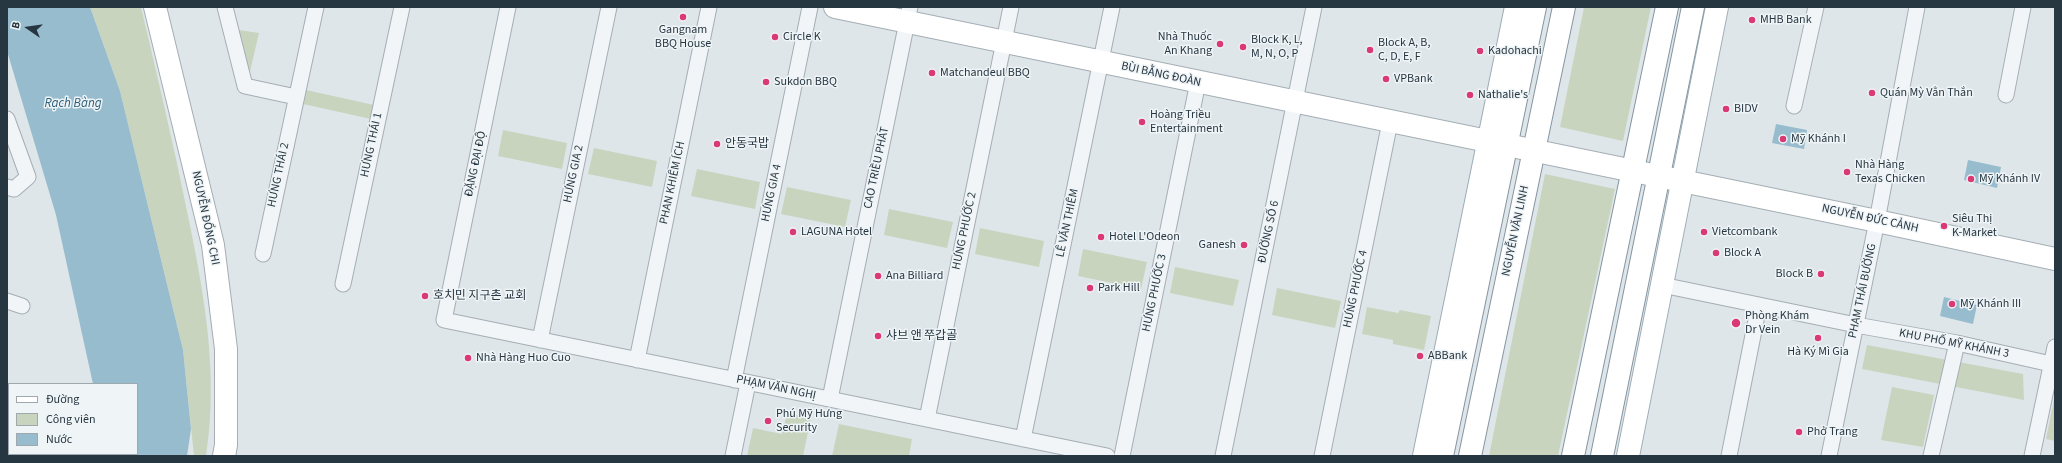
<!DOCTYPE html>
<meta charset="utf-8">
<style>
body{margin:0}
#map{position:relative;width:2062px;height:463px;overflow:hidden;background:#dfe6ea;font-family:"Source Sans 3",sans-serif}
canvas{display:block}
.frame{position:absolute;inset:0;border:8px solid #273742;pointer-events:none}
.legend{position:absolute;left:8px;top:383px;width:130px;height:72px;box-sizing:border-box;background:#eff4f7;border:1px solid #9fa8af;margin:0;padding:5px 7px;list-style:none;font-size:12px;color:#273742}
.legend li{display:flex;align-items:center;gap:8px;height:20px}
.legend b{width:20px;border:1px solid #9fa8af}
.north{position:absolute;left:8px;top:8px;width:40px;height:40px;-webkit-text-stroke:3px #eff4f7;paint-order:stroke;rotate:283deg;font-size:11px;font-weight:700;line-height:16px;text-align:center;color:#273742}
.north::after{content:'';display:block;margin:auto;width:14px;height:18px;background:#273742;clip-path:polygon(50% 0,100% 100%,50% 72%,0 100%)}
</style>
<div id="map">
<canvas width="2062" height="463"></canvas>
<div class="frame"></div>
<ul class="legend">
<li><b style="height:5px;background:#fff"></b>Đường</li>
<li><b style="height:11px;background:#c9d4bf"></b>Công viên</li>
<li><b style="height:11px;background:#97bccd"></b>Nước</li>
</ul>
<div class="north">B</div>
</div>
<script>
const ctx = document.querySelector('canvas').getContext('2d');
ctx.lineJoin = 'round';
function paint(path, color) { ctx.fillStyle = color; ctx.fill(path, 'evenodd'); }
function strokePath(path, color, width, dash) { ctx.strokeStyle = color; ctx.lineWidth = width; ctx.lineCap = dash ? 'butt' : 'round'; ctx.setLineDash(dash || []); ctx.stroke(path); }
function write(font, color, halo, rows, align = 'center') {
  ctx.font = font + ' "Source Sans 3","Noto Sans KR",sans-serif'; ctx.lineWidth = 3; ctx.setLineDash([]); ctx.textBaseline = 'middle'; ctx.strokeStyle = halo; ctx.fillStyle = color; for (const [text, x, y, turn = 0] of rows) {
    ctx.save(); ctx.translate(x, y); ctx.rotate((+turn || 0) * Math.PI / 180); ctx.textAlign = isNaN(turn) ? turn : align; if (halo) ctx.strokeText(text, 0, 0); ctx.fillText(text, 0, 0); ctx.restore();
  }
}
paint(new Path2D(`
 M90,7H141C157,75 173,142 187,211C204,293 219,372 206,456H194L183,350L120,91Z
 M1584,7H1651L1623,141L1560,127Z
 M239,30L259,33L249,76Z
 M306,90L374,105L371,119L303,104Z
 M503,130L567,143L562,169L498,156Z
 M594,148L657,161L652,187L588,174Z
 M697,169L760,182L755,209L691,196Z
 M1545,174L1615,189L1558,456H1489Z
 M787,187L851,200L845,227L781,214Z
 M889,209L953,222L947,248L884,235Z
 M980,228L1044,241L1039,267L975,254Z
 M1083,249L1147,262L1141,289L1078,276Z
 M1175,267L1239,280L1233,306L1170,293Z
 M1277,288L1341,301L1335,328L1272,315Z
 M1367,307L1398,313L1400,310L1431,316L1424,350L1393,344V340L1362,334Z
 M1867,345L2023,374L2024,400L1862,369Z
 M1892,387L1934,395L1923,447L1881,440Z
 M2055,394V441L2046,439Z
 M787,413L811,418L803,456H747L753,428L782,434Z
 M839,424L912,439L909,456H832Z`), '#c9d4bf');
paint(new Path2D(`
 M7,7H90L120,91L183,350L191,429L187,456H97L98,454H137V384H93L56,215L7,51Z
 M1776,124L1807,130L1804,149L1772,143Z
 M1968,160L2001,167L1997,188L1964,180Z
 M1944,297L1977,305L1973,324L1940,316Z`), '#97bccd');
const street = new Path2D(`
 M225,7L245,86L296,97
 M508,7L444,320L1107,456
 M2006,95L2023,7
 M1794,106L1816,7
 M7,119L28,177L14,189L7,187
 M263,254L316,7
 M343,284L402,7
 M1662,285L1856,325L1957,343L2051,364
 M7,301L22,306
 M540,340L609,7
 M637,360L709,7
 M734,380L810,7
 M7,392L9,393
 M830,399L910,7
 M927,419L1011,7
 M1023,439L1112,7
 M25,456V454
 M733,456L748,383
 M1122,456L1198,82
 M1223,456L1314,7
 M1322,456L1390,122
 M1729,456L1759,305
 M1829,456L1877,221L1917,7
 M1931,456L1957,343
 M2032,456L2055,347`);
const secondary = new Path2D(`
 M155,7L213,245L226,349V445L224,456
 M835,7L1877,221L2055,259`);
const primary = new Path2D(`
 M1424,456L1516,7
 M1628,456L1717,7`);
const highway = new Path2D(`
 M1442,456L1535,7
 M1470,456L1564,7
 M1573,456L1667,7
 M1602,456L1693,7`);
strokePath(street, '#a4aeb4', 17);
strokePath(secondary, '#a4aeb4', 24);
strokePath(primary, '#9dadb6', 24);
strokePath(highway, '#8596a2', 24);
strokePath(street, '#f2f5f8', 15);
strokePath(secondary, '#fff', 22);
strokePath(primary, '#fff', 22);
strokePath(highway, '#fff', 22);
for (const [x, y, r, color] of [
 [683,17,4,"#da3973"],
 [1752,20,4,"#da3973"],
 [775,37,4,"#da3973"],
 [1220,44,4,"#da3973"],
 [1243,47,4,"#da3973"],
 [1370,50,4,"#da3973"],
 [1480,51,4,"#da3973"],
 [932,73,4,"#da3973"],
 [1386,79,4,"#da3973"],
 [766,82,4,"#da3973"],
 [1872,93,4,"#da3973"],
 [1470,95,4,"#da3973"],
 [1726,109,4,"#da3973"],
 [1142,122,4,"#da3973"],
 [1783,139,4,"#da3973"],
 [717,144,4,"#da3973"],
 [1847,172,4,"#da3973"],
 [1971,179,4,"#da3973"],
 [1944,226,4,"#da3973"],
 [793,232,4,"#da3973"],
 [1704,232,4,"#da3973"],
 [1101,237,4,"#da3973"],
 [1244,245,4,"#da3973"],
 [1716,253,4,"#da3973"],
 [1821,274,4,"#da3973"],
 [878,276,4,"#da3973"],
 [1090,288,4,"#da3973"],
 [425,296,4,"#da3973"],
 [1952,304,4,"#da3973"],
 [1736,323,5,"#da3973"],
 [878,336,4,"#da3973"],
 [1818,338,4,"#da3973"],
 [1420,356,4,"#da3973"],
 [468,358,4,"#da3973"],
 [768,421,4,"#da3973"],
 [1799,432,4,"#da3973"]
]) { const dot = new Path2D(); dot.arc(x, y, r, 0, 2 * Math.PI); ctx.fillStyle = color; ctx.fill(dot); strokePath(dot, '#eff4f7', 1.5); }
write('12px', '#273742', '#eff4f7', [
 ["MHB Bank",1760,20],
 ["Gangnam",683,30,"center"],
 ["BBQ House",683,44,"center"],
 ["Circle K",783,37],
 ["Nhà Thuốc",1212,37,"right"],
 ["An Khang",1212,51,"right"],
 ["Block K, L,",1251,40],
 ["M, N, O, P",1251,54],
 ["Block A, B,",1378,43],
 ["C, D, E, F",1378,57],
 ["Kadohachi",1488,51],
 ["Matchandeul BBQ",940,73],
 ["VPBank",1394,79],
 ["Sukdon BBQ",774,82],
 ["Quán Mỳ Vằn Thắn",1880,93],
 ["Nathalie's",1478,95],
 ["BIDV",1734,109],
 ["Hoàng Triều",1150,115],
 ["Entertainment",1150,129],
 ["Mỹ Khánh I",1791,139],
 ["안동국밥",725,144],
 ["Nhà Hàng",1855,165],
 ["Texas Chicken",1855,179],
 ["Mỹ Khánh IV",1979,179],
 ["Siêu Thị",1952,219],
 ["K-Market",1952,233],
 ["LAGUNA Hotel",801,232],
 ["Vietcombank",1712,232],
 ["Hotel L'Odeon",1109,237],
 ["Ganesh",1236,245,"right"],
 ["Block A",1724,253],
 ["Block B",1813,274,"right"],
 ["Ana Billiard",886,276],
 ["Park Hill",1098,288],
 ["호치민 지구촌 교회",433,296],
 ["Mỹ Khánh III",1960,304],
 ["Phòng Khám",1745,316],
 ["Dr Vein",1745,330],
 ["샤브 앤 쭈갑골",886,336],
 ["Hà Ký Mì Gia",1818,352,"center"],
 ["ABBank",1428,356],
 ["Nhà Hàng Huo Cuo",476,358],
 ["Phú Mỹ Hưng",776,414],
 ["Security",776,428],
 ["Phở Trang",1807,432]
], 'left');
write('12px', '#273742', '#eff4f7', [
 ["BÙI BẰNG ĐOÀN",1161,75,12],
 ["HƯNG THÁI 1",372,145,-78],
 ["ĐẶNG ĐẠI ĐỘ",476,164,-78],
 ["CAO TRIỀU PHÁT",877,168,-78],
 ["HƯNG GIA 2",574,174,-78],
 ["HƯNG THÁI 2",279,175,-78],
 ["PHAN KHIÊM ÍCH",673,183,-78],
 ["HƯNG GIA 4",772,193,-78],
 ["NGUYỄN ĐỔNG CHI",205,218,78],
 ["NGUYỄN ĐỨC CẢNH",1870,219,12],
 ["LÊ VĂN THIÊM",1068,223,-78],
 ["HƯNG PHƯỚC 2",965,231,-78],
 ["NGUYỄN VĂN LINH",1516,231,-78],
 ["ĐƯỜNG SỐ 6",1269,232,-78],
 ["HƯNG PHƯỚC 4",1356,289,-78],
 ["PHẠM THÁI BƯỜNG",1863,291,-78],
 ["HƯNG PHƯỚC 3",1155,293,-78],
 ["KHU PHỐ MỸ KHÁNH 3",1954,344,11],
 ["PHẠM VĂN NGHỊ",776,388,12]
]);
write('italic 13px', '#2d607a', '#eff4f7', [
 ["Rạch Bàng",73,104]
]);
</script>
